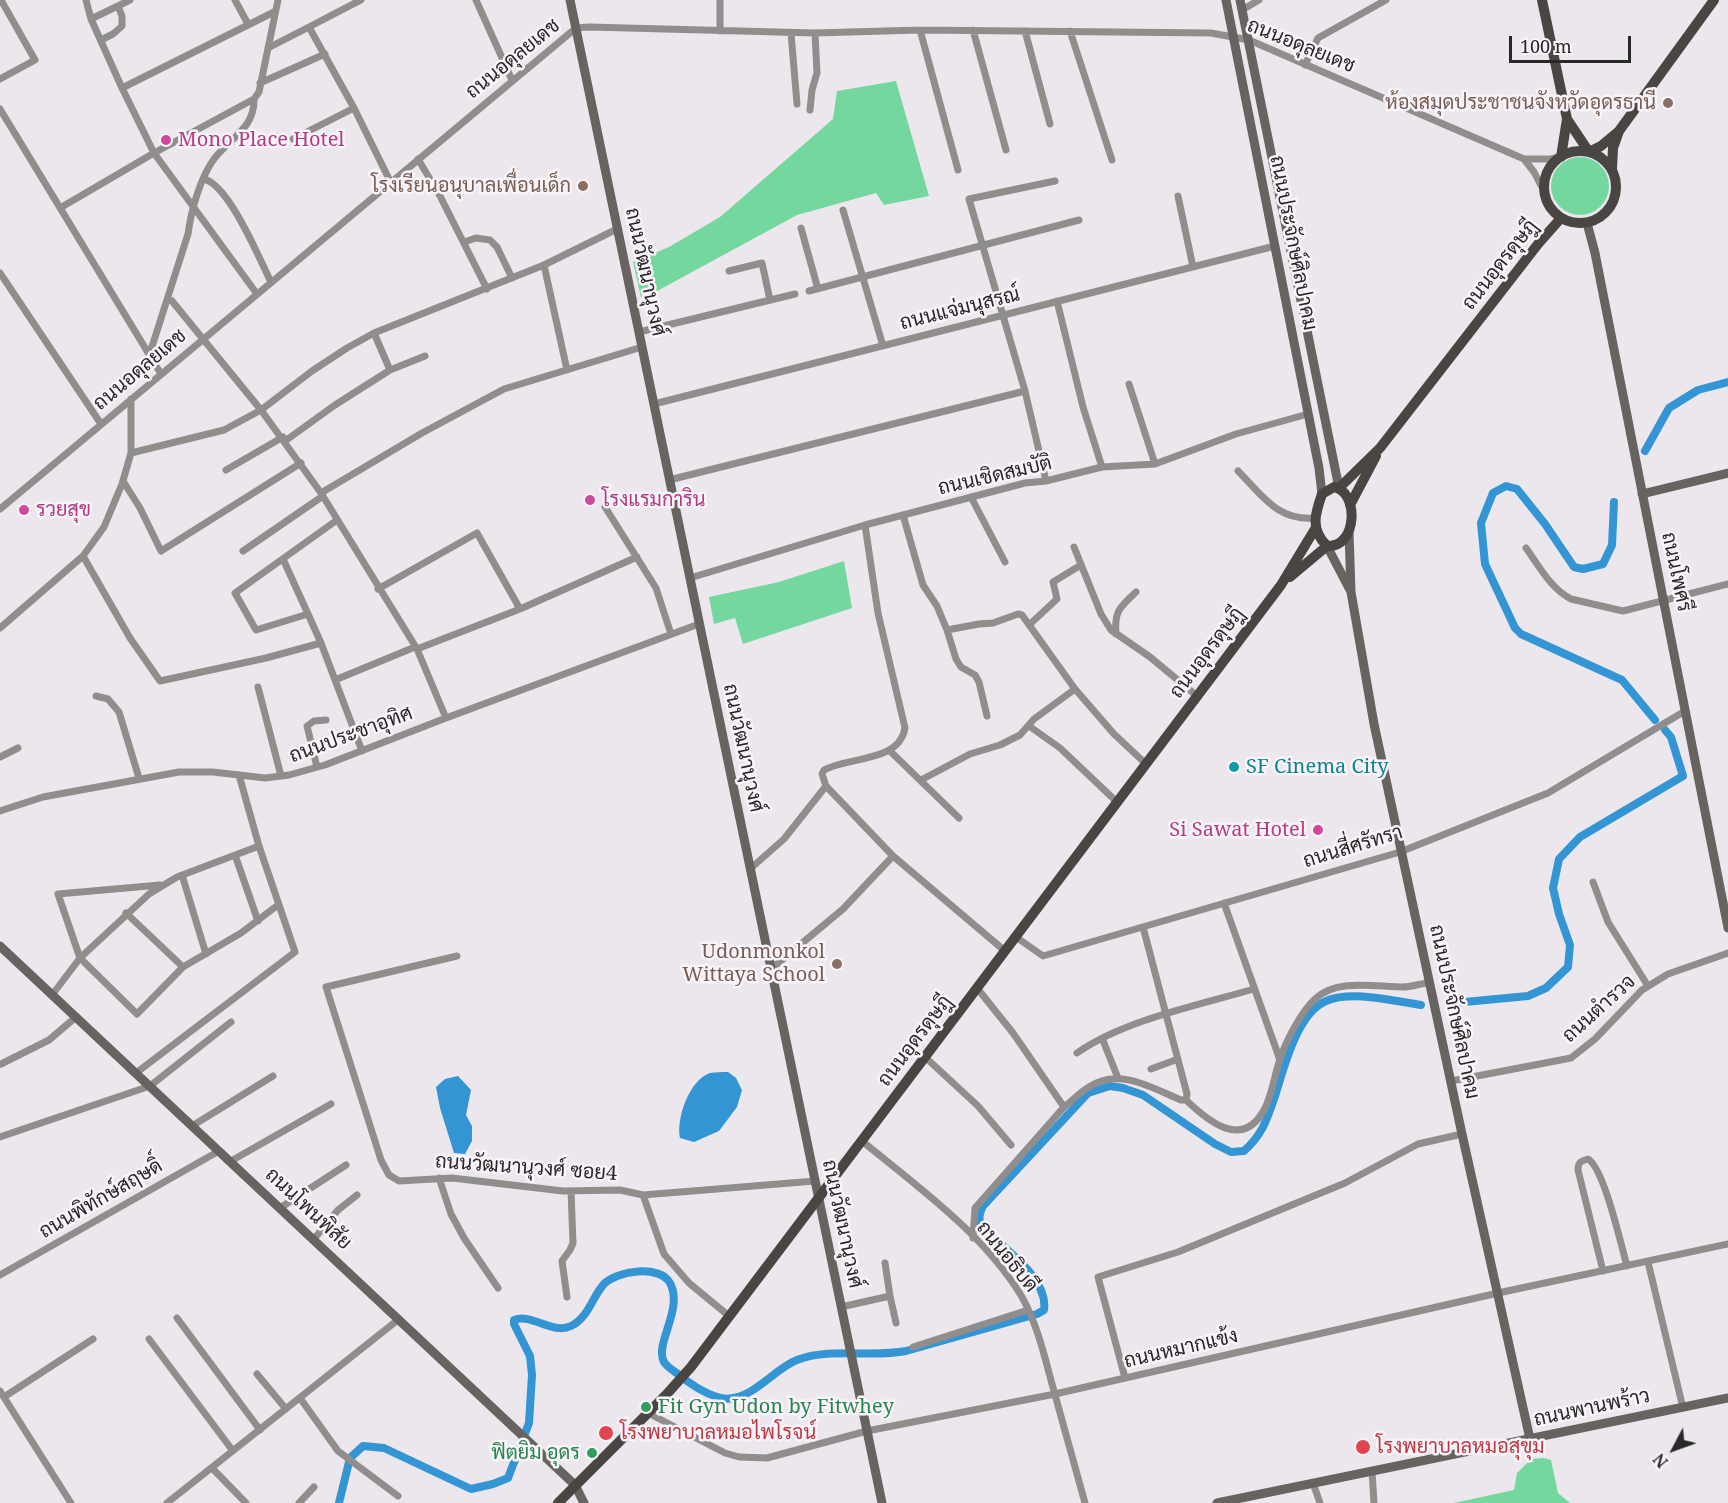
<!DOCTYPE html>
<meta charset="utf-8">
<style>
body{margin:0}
#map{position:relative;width:1728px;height:1503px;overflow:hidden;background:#ece7ec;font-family:"Noto Serif",serif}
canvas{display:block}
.north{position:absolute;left:1644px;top:1419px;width:60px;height:60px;-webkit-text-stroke:4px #f9f4f9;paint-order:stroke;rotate:229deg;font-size:16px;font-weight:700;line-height:24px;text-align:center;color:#292829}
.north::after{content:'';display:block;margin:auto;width:21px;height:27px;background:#292829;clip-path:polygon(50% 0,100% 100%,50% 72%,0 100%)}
.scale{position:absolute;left:1509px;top:36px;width:122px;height:27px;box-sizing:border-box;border:3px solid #292829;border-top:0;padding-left:8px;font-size:18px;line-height:21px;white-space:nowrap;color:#292829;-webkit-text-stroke:4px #f9f4f9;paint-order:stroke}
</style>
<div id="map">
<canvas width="1728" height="1503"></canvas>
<div class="north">N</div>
<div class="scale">100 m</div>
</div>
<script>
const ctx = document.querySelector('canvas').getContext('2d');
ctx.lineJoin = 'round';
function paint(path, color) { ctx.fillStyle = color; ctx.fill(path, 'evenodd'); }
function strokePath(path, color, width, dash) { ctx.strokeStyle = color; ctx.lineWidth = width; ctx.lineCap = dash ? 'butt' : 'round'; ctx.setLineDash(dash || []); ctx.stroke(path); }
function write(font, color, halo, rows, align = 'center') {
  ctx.font = font + ' "Noto Serif",Sarabun,serif'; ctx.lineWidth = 5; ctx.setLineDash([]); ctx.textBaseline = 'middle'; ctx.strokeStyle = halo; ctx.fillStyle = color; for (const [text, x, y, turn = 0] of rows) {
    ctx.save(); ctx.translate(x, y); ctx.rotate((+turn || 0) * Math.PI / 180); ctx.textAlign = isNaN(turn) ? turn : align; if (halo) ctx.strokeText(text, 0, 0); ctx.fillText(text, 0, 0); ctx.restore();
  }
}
paint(new Path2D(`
 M896,81L929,196L884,205L876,193L797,215L659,290L641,297L633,262L669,247L720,217L833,119L837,91Z
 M1551 186a29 29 0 1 1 58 0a29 29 0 1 1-58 0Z
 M844,561L852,608L743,644L735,618L714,624L709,597L779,582Z
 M1543,1458L1551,1460L1558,1493L1570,1503H1454L1514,1490L1517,1473L1531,1459Z`), '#74d79d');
paint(new Path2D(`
 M728,1072L736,1078L742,1090L737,1107L719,1131L694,1142L680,1138C676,1119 689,1080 710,1073C715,1072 723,1072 728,1072Z
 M458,1076L471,1090L466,1115L472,1126V1141L465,1154L454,1153L440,1108L436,1087L445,1079Z`), '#3395d4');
strokePath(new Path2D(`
 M1645,451L1669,408L1698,390L1728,382
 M1614,502L1612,545L1603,564L1583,569L1574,567L1545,524L1517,489L1506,486L1493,493L1481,523L1485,564L1515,628L1521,634L1622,680L1655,720
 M1454,1003L1528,996L1546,988L1568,967L1570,945L1559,914L1553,888L1559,859L1580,837L1683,776L1671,737L1665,730
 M339,1503L350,1458L363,1446L384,1448L471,1489L493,1484L508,1478L529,1423L532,1375L530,1356L514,1324V1320C532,1313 552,1335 571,1326C589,1317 592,1297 604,1284C616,1271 660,1264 670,1283C684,1309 654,1344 664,1362C667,1367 674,1371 678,1374C690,1384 702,1392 717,1397C748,1407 771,1370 797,1360C831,1347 871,1358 906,1351L1037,1314L1044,1310C1049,1278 1003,1248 982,1227C978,1219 979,1214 983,1206L1088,1093L1110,1086L1123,1088L1143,1095L1215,1144L1231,1152L1244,1151C1263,1134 1267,1119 1275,1096C1284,1068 1297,1013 1326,1001C1352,990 1393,1001 1421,1005`), '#3395d4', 8);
strokePath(new Path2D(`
 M86,0L91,19L122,88L154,153L257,294
 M235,0L248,24
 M476,0L512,80
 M1242,10L1259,0
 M91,19L130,0
 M309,27L361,0
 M920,30L958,170
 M973,30L1006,150
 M720,31V0
 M1025,31L1050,124
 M1070,31L1112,160
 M791,33L797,104
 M101,40L113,34L122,26V16L118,6
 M268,48L309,27L354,108L391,183
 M1305,65L1318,38L1386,0
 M0,79L35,60L1,0
 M260,83L325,54
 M122,88L274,12
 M0,109L161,374
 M810,110L812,90L817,73L815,33
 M293,139L354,108
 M418,159L440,196L487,289
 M1524,159L1534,172L1545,193
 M204,179C229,185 259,258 271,282
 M1178,196L1193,267
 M60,208L154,153L254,99L259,92L278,0
 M843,210L883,346
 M801,228L818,289
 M464,242L476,238L490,240L497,247L512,278
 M544,265L567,370
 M729,271L762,263L770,300
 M0,273L101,424
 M809,291L1079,220
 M172,301L261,410L321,493L417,649L446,718
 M1057,301L1083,407L1102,467
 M639,332L795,294
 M149,356L188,234C191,211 200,178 214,159C230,138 255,128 254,99
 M390,370L425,356
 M1129,384L1155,464
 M654,404L1275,246
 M285,441L335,405L390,370L374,333
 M131,453L224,430L261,410L312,371L347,348L374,333L544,265L617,229
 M226,470L283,437
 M1238,471C1263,496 1277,521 1315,518
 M669,480L1025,391
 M123,481L140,508L161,551L301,463
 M1046,481L1025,391L969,199L1055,181
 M321,493L422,433L504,389L642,347
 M971,497L1005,562
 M605,507L656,588L671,634
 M0,509L576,28L589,27L815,33L920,30L1211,33L1249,40L1524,159H1550L1561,157
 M903,515L923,585L937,606L947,630L956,659L961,667L975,675L979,682L987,716
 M1074,547L1101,614L1111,630L1150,657L1197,696
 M1526,548C1539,566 1551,589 1571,599L1623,611L1728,584
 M243,551L323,496
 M83,556L130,638L160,681L266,658L321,643L362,751
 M283,559L308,614L256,630L235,593L337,520
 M690,578L865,525L1025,483L1046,481L1102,467L1155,464L1236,434L1308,414
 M378,589L477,533L520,609
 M308,614L321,643
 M1029,625L1057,599L1053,582L1081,565
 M0,628L83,556L104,527L122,484L131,453V399
 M947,630L979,624L993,623L1018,614L1022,615L1075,689L1114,734L1146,764
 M1116,634C1114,611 1120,607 1136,592
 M417,649L520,609L637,557
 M335,680L415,647
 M258,687L281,776
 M96,696L108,699L119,712L139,778
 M1029,726L1060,748L1117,802
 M890,751L959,818
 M0,757L18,748
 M317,767L307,726L314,721L326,720
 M921,780L970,754L1000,745L1020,735L1034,719L1075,689
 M826,786L822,774L824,770C849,756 899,763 905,728L878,613L865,525
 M0,811L43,797L179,772H213L265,778L289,775L325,765L446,718L699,624
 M235,855L258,921
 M750,869L784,839L826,786L893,856L1005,951
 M182,875L206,954
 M1593,882L1608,922L1648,986
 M160,885L58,894L80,958L137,1014L183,967L241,933L278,905
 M1224,903L1280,1060
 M126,913L183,967
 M1016,937L1043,956L1400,852L1548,793L1685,711
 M457,956L326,987L381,1160L389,1175L399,1181L452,1178L563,1191L620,1190L643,1195L815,1181
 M771,969L843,909L893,856
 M52,995L80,958L149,894L177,877L259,846
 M1102,1038L1118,1078
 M1077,1053C1124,1020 1199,1005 1254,989
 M925,1057L978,1106L1011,1145
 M1,1064L49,1040L76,1017
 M1151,1069L1178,1059
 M136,1073L295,952L259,846L239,775
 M1451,1081L1571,1058L1595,1039L1642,990L1668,974L1728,953
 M1186,1100C1208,1121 1242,1150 1264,1110C1272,1096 1274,1077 1279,1062C1285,1043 1300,1013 1315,999C1337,978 1376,987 1403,987C1412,987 1421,983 1430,983
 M1064,1107C1072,1101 1080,1092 1089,1087C1119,1067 1152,1088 1181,1100H1186L1187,1094L1143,927
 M192,1126L273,1076
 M0,1137L150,1086L231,1022
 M862,1141C918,1187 984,1234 1022,1297C1037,1324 1044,1354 1052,1384C1063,1423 1074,1463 1085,1503
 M231,1161L331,1104
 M439,1178L451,1214L464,1238L498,1288
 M643,1195L664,1254L689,1283L729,1316
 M280,1208L346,1165
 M973,1238L975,1208L1064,1107L1013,1033L977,988
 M314,1239L338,1210L357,1195
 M1648,1262L1683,1408
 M1603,1271L1578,1170C1578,1162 1581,1161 1588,1159C1604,1168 1621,1245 1627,1266
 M0,1275L219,1151
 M890,1296L896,1323
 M567,1297L562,1261L570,1250L573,1243L571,1191
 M841,1307L890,1296L885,1263
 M177,1318L260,1430
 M149,1339L233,1451
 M913,1347L1028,1310
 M257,1374L286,1409
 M1125,1378L1098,1277L1178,1252L1345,1183L1418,1144L1462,1134
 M0,1391L71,1503
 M4,1397L93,1339
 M300,1398L338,1451L398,1496
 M648,1413L725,1453L739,1457L767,1458L867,1431L1055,1394L1498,1293L1728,1244
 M212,1468L246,1503
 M1372,1471L1374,1503
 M1313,1483L1320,1503
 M167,1503L399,1319
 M299,1503L314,1487`), '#908e8d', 7);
strokePath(new Path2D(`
 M570,0L882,1503
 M1226,0L1319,468L1322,494
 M1240,0L1339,488
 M1587,223L1595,253L1728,928
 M1642,494L1728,473
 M1349,532L1351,592L1374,724L1462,1134L1530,1439
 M1327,546L1350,590
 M0,946L575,1485L584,1503
 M1217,1503L1728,1398`), '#676361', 9);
strokePath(new Path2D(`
 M1542,0L1567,119L1561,157
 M1567,119L1589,152L1601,146L1619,131L1714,0
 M1544 187a36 36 0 1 1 72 0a36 36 0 1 1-72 0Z
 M1612,169L1613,148L1619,131
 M1334,487C1359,491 1358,548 1327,546C1310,529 1315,514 1322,494Z
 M1339,488L1380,448L1538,244L1561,218
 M1350,505L1376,456
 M1290,577L1327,546
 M558,1503L666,1395L691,1367L1281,585L1315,529`), '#494543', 10);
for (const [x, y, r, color] of [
 [1668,103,6,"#8d6e63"],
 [166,140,6,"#d1479c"],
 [583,186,6,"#8d6e63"],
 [590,500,6,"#d1479c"],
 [24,510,6,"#d1479c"],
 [1234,767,6,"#0f9aa8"],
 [1318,830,6,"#d1479c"],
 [837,964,6,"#8d6e63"],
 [646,1407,6,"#2e9e5b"],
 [606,1433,8,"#e0444e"],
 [1363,1447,8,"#e0444e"],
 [592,1453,6,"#2e9e5b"]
]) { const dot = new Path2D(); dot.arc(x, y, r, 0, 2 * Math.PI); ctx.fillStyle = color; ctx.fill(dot); strokePath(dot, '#f9f4f9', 2); }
write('20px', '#292829', '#f9f4f9', [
 ["ถนนอดุลยเดช",1301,46,22],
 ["ถนนอดุลยเดช",513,59,-39],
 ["ถนนประจักษ์ศิลปาคม",1293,243,79],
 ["ถนนอุดรดุษฎี",1500,265,-52],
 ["ถนนวัฒนานุวงศ์",645,272,78],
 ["ถนนแจ่มนุสรณ์",960,309,-14],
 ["ถนนอดุลยเดช",140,370,-40],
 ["ถนนเชิดสมบัติ",995,476,-13],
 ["ถนนโพศรี",1676,572,78],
 ["ถนนอุดรดุษฎี",1207,653,-53],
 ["ถนนประชาอุทิศ",351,735,-20],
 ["ถนนวัฒนานุวงศ์",743,748,78],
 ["ถนนสี่ศรัทรา",1353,847,-17],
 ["ถนนตำรวจ",1599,1009,-42],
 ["ถนนประจักษ์ศิลปาคม",1454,1012,78],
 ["ถนนอุดรดุษฎี",915,1041,-53],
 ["ถนนวัฒนานุวงศ์ ซอย4",526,1168,4],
 ["ถนนพิทักษ์สฤษดิ์",101,1199,-30],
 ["ถนนโพนพิสัย",308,1209,43],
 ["ถนนวัฒนานุวงศ์",842,1224,78],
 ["ถนนอธิบดี",1007,1257,51],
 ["ถนนหมากแข้ง",1181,1349,-13],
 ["ถนนพานพร้าว",1592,1408,-12]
]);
write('20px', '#785e54', '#f9f4f9', [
 ["ห้องสมุดประชาชนจังหวัดอุดรธานี",1656,103],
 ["โรงเรียนอนุบาลเพื่อนเด็ก",571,186],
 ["Udonmonkol",825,952],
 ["Wittaya School",825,975]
], 'right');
write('20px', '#b23c85', '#f9f4f9', [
 ["Mono Place Hotel",178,140],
 ["โรงแรมการิน",602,500],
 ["รวยสุข",36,510],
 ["Si Sawat Hotel",1306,830,"right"]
], 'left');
write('20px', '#0d838f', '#f9f4f9', [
 ["SF Cinema City",1246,767]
], 'left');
write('20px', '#27864d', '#f9f4f9', [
 ["Fit Gyn Udon by Fitwhey",658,1407],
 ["ฟิตยิม อุดร",580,1453,"right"]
], 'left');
write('20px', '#be3a42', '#f9f4f9', [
 ["โรงพยาบาลหมอไพโรจน์",620,1433],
 ["โรงพยาบาลหมอสุขุม",1376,1447]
], 'left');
</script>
